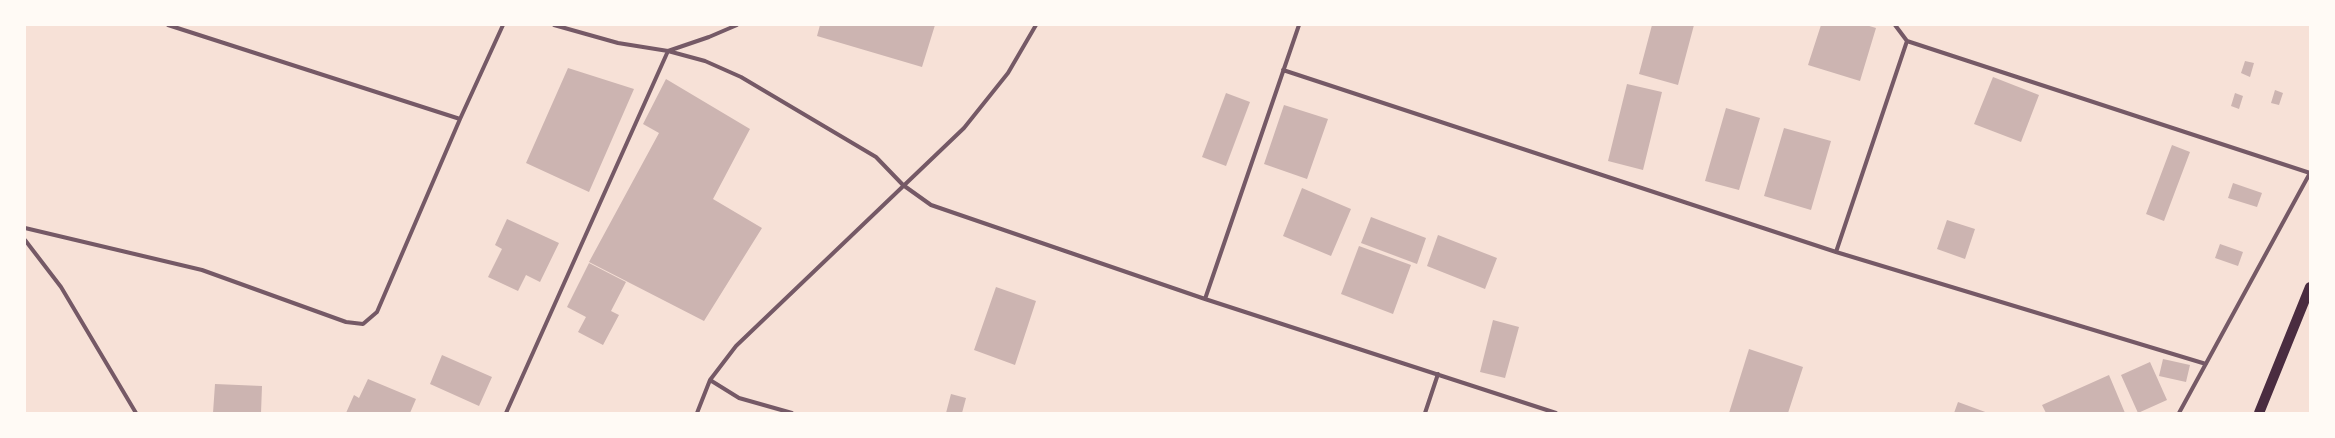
<!DOCTYPE html>
<style>
body{margin:0}
#map{position:relative;width:2335px;height:438px;overflow:hidden;background:#f7e1d7;font-family:Montserrat,sans-serif}
canvas{display:block}
.frame{position:absolute;inset:0;border:26px solid #fffaf5;pointer-events:none}
</style>
<div id="map">
<canvas width="2335" height="438"></canvas>
<div class="frame"></div>
</div>
<script>
const ctx = document.querySelector('canvas').getContext('2d');
ctx.lineJoin = 'round';
function paint(path, color) { ctx.fillStyle = color; ctx.fill(path, 'evenodd'); }
function strokePath(path, color, width, dash) { ctx.strokeStyle = color; ctx.lineWidth = width; ctx.lineCap = dash ? 'butt' : 'round'; ctx.setLineDash(dash || []); ctx.stroke(path); }
paint(new Path2D(`
 M820,25H935L922,67L817,36Z
 M1652,25H1694L1678,85L1639,74Z
 M1821,25H1866L1876,28L1860,81L1808,65Z
 M2245,61L2254,63L2250,77L2241,73Z
 M568,68L634,89L589,192L526,163Z
 M1993,77L2039,95L2021,142L1974,124Z
 M666,79L750,129L713,199L762,228L704,321L589,262L659,133L643,124Z
 M1627,84L1662,92L1643,170L1608,161Z
 M2275,90L2283,93L2279,105L2271,103Z
 M1226,93L1250,102L1226,166L1202,157Z
 M2235,93L2243,96L2239,109L2231,106Z
 M1284,105L1328,119L1307,179L1264,164Z
 M1726,108L1760,118L1739,190L1705,181Z
 M1784,128L1831,141L1811,210L1764,196Z
 M2172,145L2190,152L2164,221L2146,214Z
 M2233,183L2262,193L2257,207L2228,198Z
 M1302,188L1351,209L1331,256L1283,236Z
 M1371,217L1426,238L1417,264L1361,243Z
 M507,219L559,243L540,282L526,275L518,291L488,277L502,249L495,245Z
 M1947,220L1975,229L1965,259L1937,249Z
 M1438,235L1497,258L1485,289L1427,266Z
 M2220,244L2243,252L2238,266L2215,258Z
 M1359,246L1411,265L1393,314L1341,294Z
 M589,263L626,282L611,311L619,315L603,345L578,332L586,317L567,307Z
 M996,287L1036,301L1015,365L974,350Z
 M1493,320L1519,327L1505,378L1480,372Z
 M1749,349L1803,367L1788,413H1729Z
 M442,355L492,377L479,406L430,384Z
 M2163,359L2190,365L2186,382L2159,376Z
 M2150,362L2167,400L2138,413L2121,375Z
 M2109,375L2125,413H2046L2042,405Z
 M368,379L416,399L410,413H346L354,395L359,398Z
 M215,384L262,386L261,413H213Z
 M951,394L966,398L962,413H946Z
 M1958,402L1988,413H1954Z`), '#ccb4b1');
strokePath(new Path2D(`
 M168,25L460,119
 M554,25L618,43L668,51L705,61L741,77L876,157L903,185L931,205L1205,299L1556,413
 M1895,25L1907,41L2310,173
 M1283,70L1836,252L2206,364
 M25,228L202,270L346,322L363,324L377,312L460,119L503,25
 M25,240L61,287L136,413
 M1836,252L1907,41
 M1205,299L1299,25
 M710,380L739,398L792,413
 M506,413L668,51L709,37L737,25
 M697,413L710,380L736,346L964,128L1008,73L1036,25
 M1425,413L1438,374
 M2179,413L2310,173`), '#755966', 4);
strokePath(new Path2D(`
 M2259,413L2310,287`), '#4a2c40', 10);
</script>
